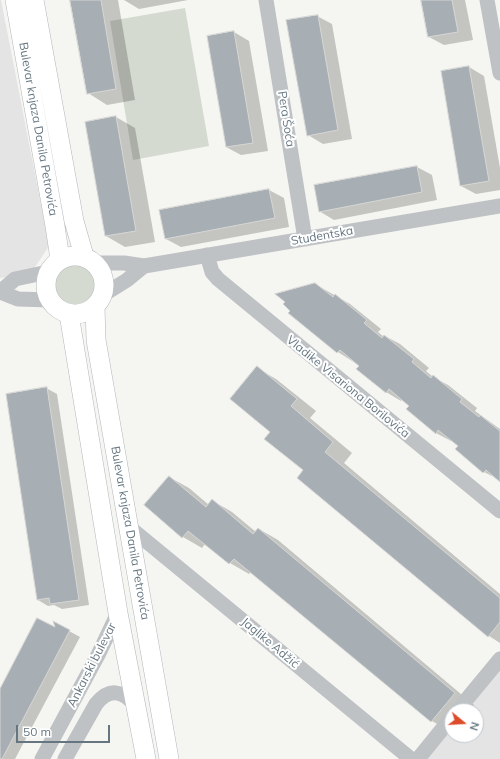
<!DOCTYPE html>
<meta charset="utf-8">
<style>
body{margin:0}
#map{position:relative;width:500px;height:759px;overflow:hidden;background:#f5f5f2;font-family:Mulish,sans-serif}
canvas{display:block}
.north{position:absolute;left:444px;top:703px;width:40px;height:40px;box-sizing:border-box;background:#fff;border:1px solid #c1c8cd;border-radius:50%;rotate:108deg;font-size:11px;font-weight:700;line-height:16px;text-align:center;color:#657681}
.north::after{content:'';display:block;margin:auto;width:14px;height:18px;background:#dc4c2b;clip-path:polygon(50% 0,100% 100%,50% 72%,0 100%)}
.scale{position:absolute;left:16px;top:725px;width:94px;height:18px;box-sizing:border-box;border:2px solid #657681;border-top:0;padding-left:5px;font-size:12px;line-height:14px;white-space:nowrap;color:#657681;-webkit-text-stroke:3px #fff;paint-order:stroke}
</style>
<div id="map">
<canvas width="500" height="759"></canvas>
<div class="north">N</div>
<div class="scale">50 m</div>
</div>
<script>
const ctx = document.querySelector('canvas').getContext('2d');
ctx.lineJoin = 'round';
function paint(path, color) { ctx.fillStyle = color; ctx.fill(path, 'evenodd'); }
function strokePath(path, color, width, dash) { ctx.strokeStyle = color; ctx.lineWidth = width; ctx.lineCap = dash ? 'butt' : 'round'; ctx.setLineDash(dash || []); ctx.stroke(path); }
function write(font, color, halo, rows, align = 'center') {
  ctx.font = font + ' Mulish,sans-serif'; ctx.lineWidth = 4; ctx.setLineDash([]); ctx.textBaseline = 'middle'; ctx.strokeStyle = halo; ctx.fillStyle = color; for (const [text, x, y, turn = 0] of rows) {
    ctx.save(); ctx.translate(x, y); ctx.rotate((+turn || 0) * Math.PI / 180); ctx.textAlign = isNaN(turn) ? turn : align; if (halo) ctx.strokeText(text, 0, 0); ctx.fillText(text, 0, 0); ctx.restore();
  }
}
paint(new Path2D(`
 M0,0H1L49,246L31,273L0,278Z
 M500,664V759H421L452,722V735H476V711H461Z`), '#e3e4e3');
paint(new Path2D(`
 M185,8L209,146L133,160L110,21Z
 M55 284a20 20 0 1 1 40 0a20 20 0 1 1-40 0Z`), '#d5dad1');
paint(new Path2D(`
 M71,0H118L135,100L107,105L88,93Z
 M124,0H188L139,9Z
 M422,0H465L473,40L444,45L429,37Z
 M317,16L332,24L352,139L323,144L308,135Z
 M234,32L249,41L268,151L241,155L226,147L208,36Z
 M469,67L484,76L500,168V190L476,194L461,186L442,72Z
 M116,117L135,128L155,242L125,247L106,236Z
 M417,167L432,175L437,200L334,220L319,211L315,186Z
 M269,190L284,198L289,227L181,247L166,239Z
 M315,284L350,304L381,329L378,332L384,337L385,336L400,344L429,368L426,371L433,377L448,385L477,408L475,411L500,429V480L484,472L459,446L452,440L451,441L436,433L402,399L401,401L386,392L360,366L338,352L290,313Z
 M257,368L276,379L316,411L310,418L352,453L344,463L500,594V643L489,636L304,470L271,431Z
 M46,388L57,394L89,605L62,609L54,605L48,606L38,600Z
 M169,477L189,488L209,505L213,501L232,512L256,532L259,529L278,540L474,705L469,711H452L451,732L432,721L251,572L249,574L230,563L205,544L202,548L183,537Z
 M56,629L69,631L80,637L15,759H0V691Z`), '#0003');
const building = new Path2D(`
 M70,0H101L116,89L87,94Z
 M421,0H452L458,32L428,37Z
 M318,15L338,130L307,136L286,20Z
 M234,31L253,143L226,147L207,36Z
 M469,66L489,181L460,186L441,71Z
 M116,116L136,231L105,236L85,122Z
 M417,166L422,192L319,212L314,185Z
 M269,189L275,218L165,239L159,210Z
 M315,283L333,297L335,294L367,320L364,323L382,338L384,335L414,359L412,362L431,378L433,375L462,399L460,402L479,417L480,415L500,431V482L486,470L483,473L455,449L458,446L438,430L436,434L406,409L409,406L389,389L386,393L356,369L359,366L340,350L337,353L288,313L290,311L283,304L285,302L275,294Z
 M257,366L297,399L291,406L333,442L325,452L500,598V622L488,637L297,478L303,470L264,439L270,432L230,399Z
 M47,387L79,600L50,604L49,598L37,600L6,394Z
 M169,476L206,507L212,499L253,534L258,528L455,693L431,722L234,559L229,564L188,531L182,538L144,505Z
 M37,618L55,627L53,621L70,630L2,759H0V689Z`);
paint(building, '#a8afb4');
strokePath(building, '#d6d6d4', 1);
const major = new Path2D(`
 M15,0L55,226L60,259
 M34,0L74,221L84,256
 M46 285a29 29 0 1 1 58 0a29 29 0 1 1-58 0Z
 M95,306L96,340L169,759
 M69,314L118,613L146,759`);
strokePath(major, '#b1b6b9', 20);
strokePath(new Path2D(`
 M266,0L305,239
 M487,0L500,73
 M207,255L212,272L218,279L500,511
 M95,263H124L144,266L500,206
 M0,292L15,279L48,272
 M0,292L18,299L50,300
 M103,295L127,280L144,266
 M129,527L411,759
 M457,711L500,659
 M42,759L98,655L118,613
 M65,759L96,704C109,688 122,690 135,705
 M418,759L452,717`), '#bec2c5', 15);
strokePath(major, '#fff', 19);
write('12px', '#657681', '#fff', [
 ["Pera Šoća",286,119,81],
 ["Bulevar knjaza Danila Petrovića",38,129,80],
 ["Studentska",322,236,-10],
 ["Vladike Visariona Borilovića",348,387,39],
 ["Bulevar knjaza Danila Petrovića",130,533,80],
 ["Jaglike Adžić",270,643,40],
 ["Ankarski bulevar",92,665,-63]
]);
</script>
